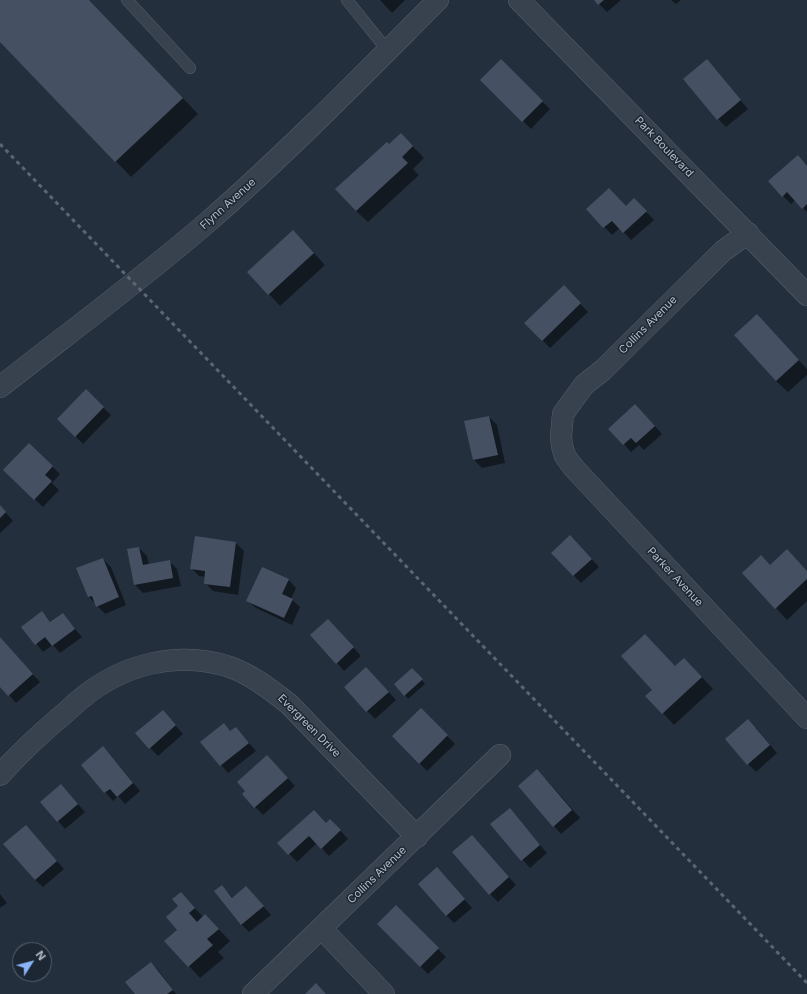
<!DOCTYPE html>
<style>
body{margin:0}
#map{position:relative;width:807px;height:994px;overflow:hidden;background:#242f3e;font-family:Inter,sans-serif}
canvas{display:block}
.north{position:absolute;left:12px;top:942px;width:40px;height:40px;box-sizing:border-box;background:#1d2633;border:1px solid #59626f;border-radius:50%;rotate:54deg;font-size:11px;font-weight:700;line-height:16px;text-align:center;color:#b4bcc9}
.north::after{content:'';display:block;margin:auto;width:14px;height:18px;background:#8ab4f8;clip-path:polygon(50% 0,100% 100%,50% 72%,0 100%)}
</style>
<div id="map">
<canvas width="807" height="994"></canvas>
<div class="north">N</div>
</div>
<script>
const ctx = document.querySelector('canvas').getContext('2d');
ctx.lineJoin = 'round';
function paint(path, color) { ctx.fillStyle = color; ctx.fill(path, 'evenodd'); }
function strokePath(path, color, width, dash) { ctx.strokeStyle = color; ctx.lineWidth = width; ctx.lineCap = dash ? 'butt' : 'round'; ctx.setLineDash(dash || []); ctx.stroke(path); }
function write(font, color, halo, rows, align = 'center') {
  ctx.font = font + ' Inter,sans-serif'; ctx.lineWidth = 3; ctx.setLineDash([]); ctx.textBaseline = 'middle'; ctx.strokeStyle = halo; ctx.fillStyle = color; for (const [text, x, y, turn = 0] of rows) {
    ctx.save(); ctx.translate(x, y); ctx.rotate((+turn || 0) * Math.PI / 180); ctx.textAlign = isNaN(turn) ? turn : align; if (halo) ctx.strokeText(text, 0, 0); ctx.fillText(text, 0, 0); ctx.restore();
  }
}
paint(new Path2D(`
 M0,0H89L198,114L131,177L0,41Z
 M380,0H405L392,13Z
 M595,0H621L607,12Z
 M671,0H681L676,4Z
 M501,60L550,109L531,129L482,80Z
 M714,69L748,109L726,127L718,119Z
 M401,134L424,158L413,169L419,175L368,222L356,211L389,145Z
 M807,166V212L795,200L791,204L783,196Z
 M634,199L654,220L631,240L620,228L612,235L587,209L626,207Z
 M305,243L325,265L280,306L269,294Z
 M564,287L588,312L550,348L526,323Z
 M757,315L807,369V375L788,392L776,381Z
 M86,391L111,415L83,444L58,419Z
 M643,413L662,434L644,450L639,445L631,452L624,444Z
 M489,417L497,425L505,463L482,468L474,460L466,422Z
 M29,444L60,474L52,483L59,490L43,507L12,478Z
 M0,506L13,521L0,533Z
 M236,543L244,551L238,595L213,591L205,583L206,577L199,576L191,568Z
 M578,544L599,567L581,583L552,553Z
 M139,548L147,556L149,565L169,561L177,569L181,586L143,593L135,585Z
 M787,550L807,571V601L787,620L776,608L770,566Z
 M103,559L111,567L126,605L105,614L89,597Z
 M289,580L296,588L291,599L300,607L292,625L256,608L248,601Z
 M42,613L51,622L62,614L82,637L60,653L53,645L43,652L23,627Z
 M336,628L361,656L344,671L337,663Z
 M645,635L675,667L696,671L713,689L674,725L663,713L654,690Z
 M0,639L40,682L16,703L0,685Z
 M416,673L425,684L408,699L405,695Z
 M374,676L396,700L375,719L345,687Z
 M421,709L455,744L427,771L393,736Z
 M170,719L183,734L158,756L150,748Z
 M224,725L231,732L236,728L256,751L228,773L202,742Z
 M756,728L777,753L756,772L748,764Z
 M111,756L140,791L125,804L118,796L113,801L82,765Z
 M275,764L295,786L263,815L243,794Z
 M545,778L580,818L561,834L554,826Z
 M61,785L85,812L65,829L58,821Z
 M509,809L547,853L530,868L492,824Z
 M326,824L338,828L348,839L329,856L317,843L297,862L279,843Z
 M33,834L64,869L43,887L35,880Z
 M479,844L516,885L498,902L490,894Z
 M437,868L472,908L454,923L446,915Z
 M222,886L233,898L246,887L271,915L249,932L241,924Z
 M181,893L203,917L205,915L230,941L218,952L224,958L200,978L166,941L178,930Z
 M0,894L7,903L0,908Z
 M396,907L446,957L428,974L378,924Z
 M151,963L159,971L176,994H136Z`), '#0007');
paint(new Path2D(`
 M0,0H89L183,98L115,162L0,42Z
 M594,0H604L598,5Z
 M501,59L543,101L522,122L480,80Z
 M707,59L741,100L717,120L683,79Z
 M401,133L413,146L402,157L408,163L356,211L335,189L387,142L389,144Z
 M798,155L807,166V204L802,209L787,192L782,197L768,181Z
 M609,188L626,206L634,198L647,211L623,233L612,221L603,228L586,209Z
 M293,230L314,253L268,295L247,272Z
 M564,285L581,303L542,341L524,323Z
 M757,314L799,360L776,381L734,335Z
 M86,389L104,407L75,437L57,419Z
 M635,404L655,426L636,443L631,438L623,445L608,429Z
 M489,416L498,455L473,460L464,421Z
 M29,443L53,466L45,475L52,481L34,500L3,470Z
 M0,505L6,512L0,518Z
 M570,535L592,559L573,576L551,553Z
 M195,536L236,542L230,587L204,584L205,571L190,569Z
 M139,547L143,565L170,560L173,578L134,585L127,549Z
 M787,549L807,571V579L775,609L742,573L761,555L770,565Z
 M103,558L119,597L96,607L92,596L88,597L76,568Z
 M262,567L289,579L282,594L293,599L284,618L246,601Z
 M42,611L50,622L63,613L75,629L52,646L45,637L35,645L21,627Z
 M328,619L354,647L336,664L310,635Z
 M645,634L675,666L684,658L702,677L662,714L645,696L652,690L621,656Z
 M0,637L33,674L8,696L0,687Z
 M366,667L389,692L366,712L344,687Z
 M412,668L423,679L404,696L394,684Z
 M421,708L448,735L419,764L392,736Z
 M163,710L176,725L149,749L135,733Z
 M748,719L770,745L747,765L725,739Z
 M224,723L230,731L236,727L249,743L220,766L200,742Z
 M103,746L133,783L117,797L110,789L104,793L81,765Z
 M267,755L288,778L254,808L242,794L245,791L237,782Z
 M537,769L572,810L553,827L518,786Z
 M61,784L78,804L57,822L40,802Z
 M510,808L540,845L521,861L490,824Z
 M314,810L326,823L330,819L341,830L321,849L309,836L288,855L277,843Z
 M26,825L57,861L35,880L3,844Z
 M472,835L509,877L489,895L452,852Z
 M437,867L465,899L446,916L418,884Z
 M222,885L232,898L246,886L264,906L241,925L214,891Z
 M181,892L195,908L189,913L197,922L205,914L219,929L207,939L213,945L188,967L164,941L177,930L166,917L178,906L172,899Z
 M396,905L439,948L420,967L377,924Z
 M151,962L173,990L167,994H135L125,982Z
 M316,983L326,994H305Z`), '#455162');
const lane = new Path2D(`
 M127,0L190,68
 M347,0L388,51`);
const street = new Path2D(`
 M519,0L807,295
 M748,233L723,251L603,370L584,385L563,414L561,436L562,446L565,456L573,467L807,718
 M0,387C70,332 142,279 209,221C289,151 363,75 438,0
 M0,775C18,755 38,736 59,718C67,712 74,704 82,698C123,664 178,650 230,667C252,675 271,690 289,704L417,837
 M322,929L384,994
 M253,994L500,755`);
strokePath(lane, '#565f6c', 12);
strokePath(street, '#565f6c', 22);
strokePath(lane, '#38414e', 11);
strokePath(street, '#38414e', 21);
strokePath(new Path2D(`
 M0,144L807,983`), '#5a6575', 3, [4, 4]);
write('11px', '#b4bcc9', '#1d2633', [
 ["Park Boulevard",664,147,46],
 ["Flynn Avenue",228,204,-42],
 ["Collins Avenue",648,325,-45],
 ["Parker Avenue",675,577,47],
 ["Evergreen Drive",309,726,45],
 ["Collins Avenue",377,875,-44]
]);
</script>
